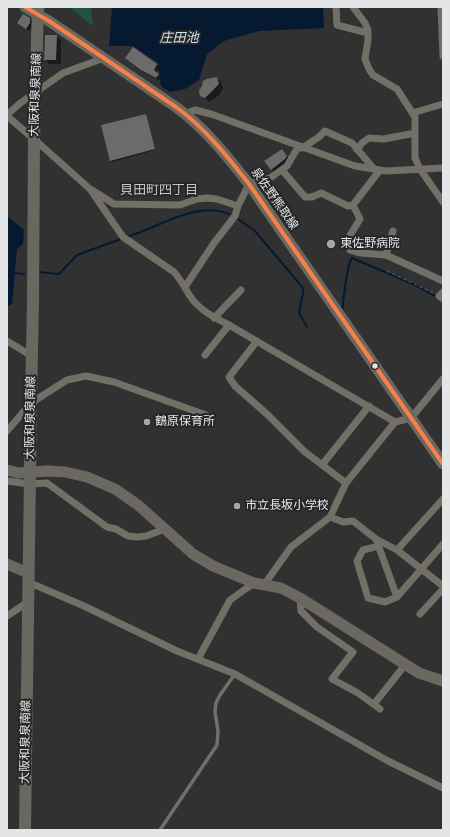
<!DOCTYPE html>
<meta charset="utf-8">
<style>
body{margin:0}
#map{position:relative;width:450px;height:837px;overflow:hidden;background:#313132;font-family:Poppins,sans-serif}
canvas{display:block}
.frame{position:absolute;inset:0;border:8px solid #e4e5e6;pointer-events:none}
</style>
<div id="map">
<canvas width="450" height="837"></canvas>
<div class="frame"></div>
</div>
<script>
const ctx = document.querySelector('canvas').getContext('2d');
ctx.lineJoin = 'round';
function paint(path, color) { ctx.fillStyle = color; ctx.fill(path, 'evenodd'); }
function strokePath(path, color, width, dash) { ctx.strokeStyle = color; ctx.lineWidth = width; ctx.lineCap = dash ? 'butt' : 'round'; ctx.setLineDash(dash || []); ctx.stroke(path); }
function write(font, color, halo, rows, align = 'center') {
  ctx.font = font + ' Poppins,"Noto Sans JP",sans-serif'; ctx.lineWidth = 4; ctx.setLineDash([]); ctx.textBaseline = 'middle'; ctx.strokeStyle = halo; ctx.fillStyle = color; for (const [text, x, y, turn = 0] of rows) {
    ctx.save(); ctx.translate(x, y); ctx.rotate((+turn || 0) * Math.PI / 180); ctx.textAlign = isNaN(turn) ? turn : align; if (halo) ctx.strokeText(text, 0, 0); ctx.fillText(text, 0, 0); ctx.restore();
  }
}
paint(new Path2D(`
 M69,7H91L93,26Z`), '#215340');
paint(new Path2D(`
 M112,7H323L324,28L259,31L224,41L207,54L199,80L185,89L170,92L161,86L158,63L133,46H109Z
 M7,216L24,230L23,244L17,249L12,304L7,307Z`), '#051930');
paint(new Path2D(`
 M30,19L33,22L32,26L29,31L18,23Z
 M56,36L61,40V64H49L45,59Z
 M134,48L160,68L156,73L161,78L159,80L145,73L129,61Z
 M216,78L221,82L223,89L218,96L209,102L200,94V90Z
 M146,116L155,150L112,162L110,160Z
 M282,150L291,161L276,174L265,162Z`), '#0007');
strokePath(new Path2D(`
 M238,219L255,231L303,288V293L299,313L307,327
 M126,237C157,229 196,200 229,214
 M39,272L59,274L77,255L121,239
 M14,273L24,274
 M342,312C344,300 346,265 352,258L415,285L437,297`), '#051930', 2);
paint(new Path2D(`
 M23,14L30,18V23L26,29L17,23Z
 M45,35H57L56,60H44Z
 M133,47L157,64L154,70L159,74L156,78L141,70L125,58Z
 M217,77L219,84L205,98L200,96L199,90L202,86L203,81L207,79Z
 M146,114L155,149L110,161L101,125Z
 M282,149L287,156L285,159L271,170L264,161Z`), '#6b6b6c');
strokePath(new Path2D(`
 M387,271L433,293`), '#696865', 1, [3, 3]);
strokePath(new Path2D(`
 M160,830L217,745L218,731L215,712L216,703L220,695L235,674`), '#726f67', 3.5);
strokePath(new Path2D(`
 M336,7L337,25L368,33
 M353,7L365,23L368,30V40L365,59L369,69L373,75L397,89L415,117V158L420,169L443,202
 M441,7L443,56
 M412,113L443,104
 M185,114L195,110L211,114L355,166L386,171L443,168
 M7,115L19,104L63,73L104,58
 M7,116L34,139L90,189L123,237L174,272C181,280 185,288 190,296C199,310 215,318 229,325L395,422L411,418L443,379
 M302,148L319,137L325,131L352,143L374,169
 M357,150L362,143L369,138L384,139L415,133
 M282,170L305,197H312L321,193L348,206L353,205L380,170
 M92,190L114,204L180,205L197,199L207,198L217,199L238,206L249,184L270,178L287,166L298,147
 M393,231L386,255L443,281
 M346,242L360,219L353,205
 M350,250L361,253L386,255
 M185,287L214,243L235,216L238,206
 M443,292L439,296L443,299
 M214,318L241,290
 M7,341L32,356
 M257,341L229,377L235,386L268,415L305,452L346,483
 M205,355L229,325
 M7,431L31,403L67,380L86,376L114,382L206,415
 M322,465L369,406
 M7,481L30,484L47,483L107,527L116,529L128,536L137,537L146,536L165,529
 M330,517L343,522L353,521L376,539L397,597
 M376,539L397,550L443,586
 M379,546L363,550L357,561L368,598L385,602L397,597L443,544
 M397,550L443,499
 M28,582L84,606L177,651L235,674L388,761L443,788
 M264,585L291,547L330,517L346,483L395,422
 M300,598L301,611L317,627L353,652L332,679L358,693L380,709
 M420,614L443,589
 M7,616L28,602
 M198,659L230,600L254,583
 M374,704L405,665`), '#726f67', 7);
strokePath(new Path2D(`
 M25,7L49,21L176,107C205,128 227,156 249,184L443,464
 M7,470L18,473L47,471L65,472L87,477L115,489L138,505L193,554L213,566L254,583L281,588L300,598L419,673L443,681
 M7,564L28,573`), '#6b6861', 11);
strokePath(new Path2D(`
 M25,830L31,403L33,301L34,139L38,7`), '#686760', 12);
strokePath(new Path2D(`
 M25,7L49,21L176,107C205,128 227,156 249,184L443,464`), '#f78048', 4);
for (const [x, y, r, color] of [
 [331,244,5,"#a5a6a7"],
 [375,366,3.5,"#e4e5e6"],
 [147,422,4,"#a5a6a7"],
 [237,506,4,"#a5a6a7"]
]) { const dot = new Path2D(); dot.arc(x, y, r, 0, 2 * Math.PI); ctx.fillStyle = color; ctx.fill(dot); strokePath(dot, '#262729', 1.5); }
write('12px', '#e4e5e6', '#262729', [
 ["大阪和泉泉南線",36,95,-88],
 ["泉佐野熊取線",274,199,55],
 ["大阪和泉泉南線",31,418,-89],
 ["大阪和泉泉南線",26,742,-89]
]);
write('12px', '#e4e5e6', '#262729', [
 ["東佐野病院",340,244],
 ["鶴原保育所",155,422],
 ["市立長坂小学校",245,506]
], 'left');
write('italic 13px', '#d3e0f0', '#262729', [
 ["庄田池",179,39]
]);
write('13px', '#c5c5c8', '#262729', [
 ["貝田町四丁目",159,191]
]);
</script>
